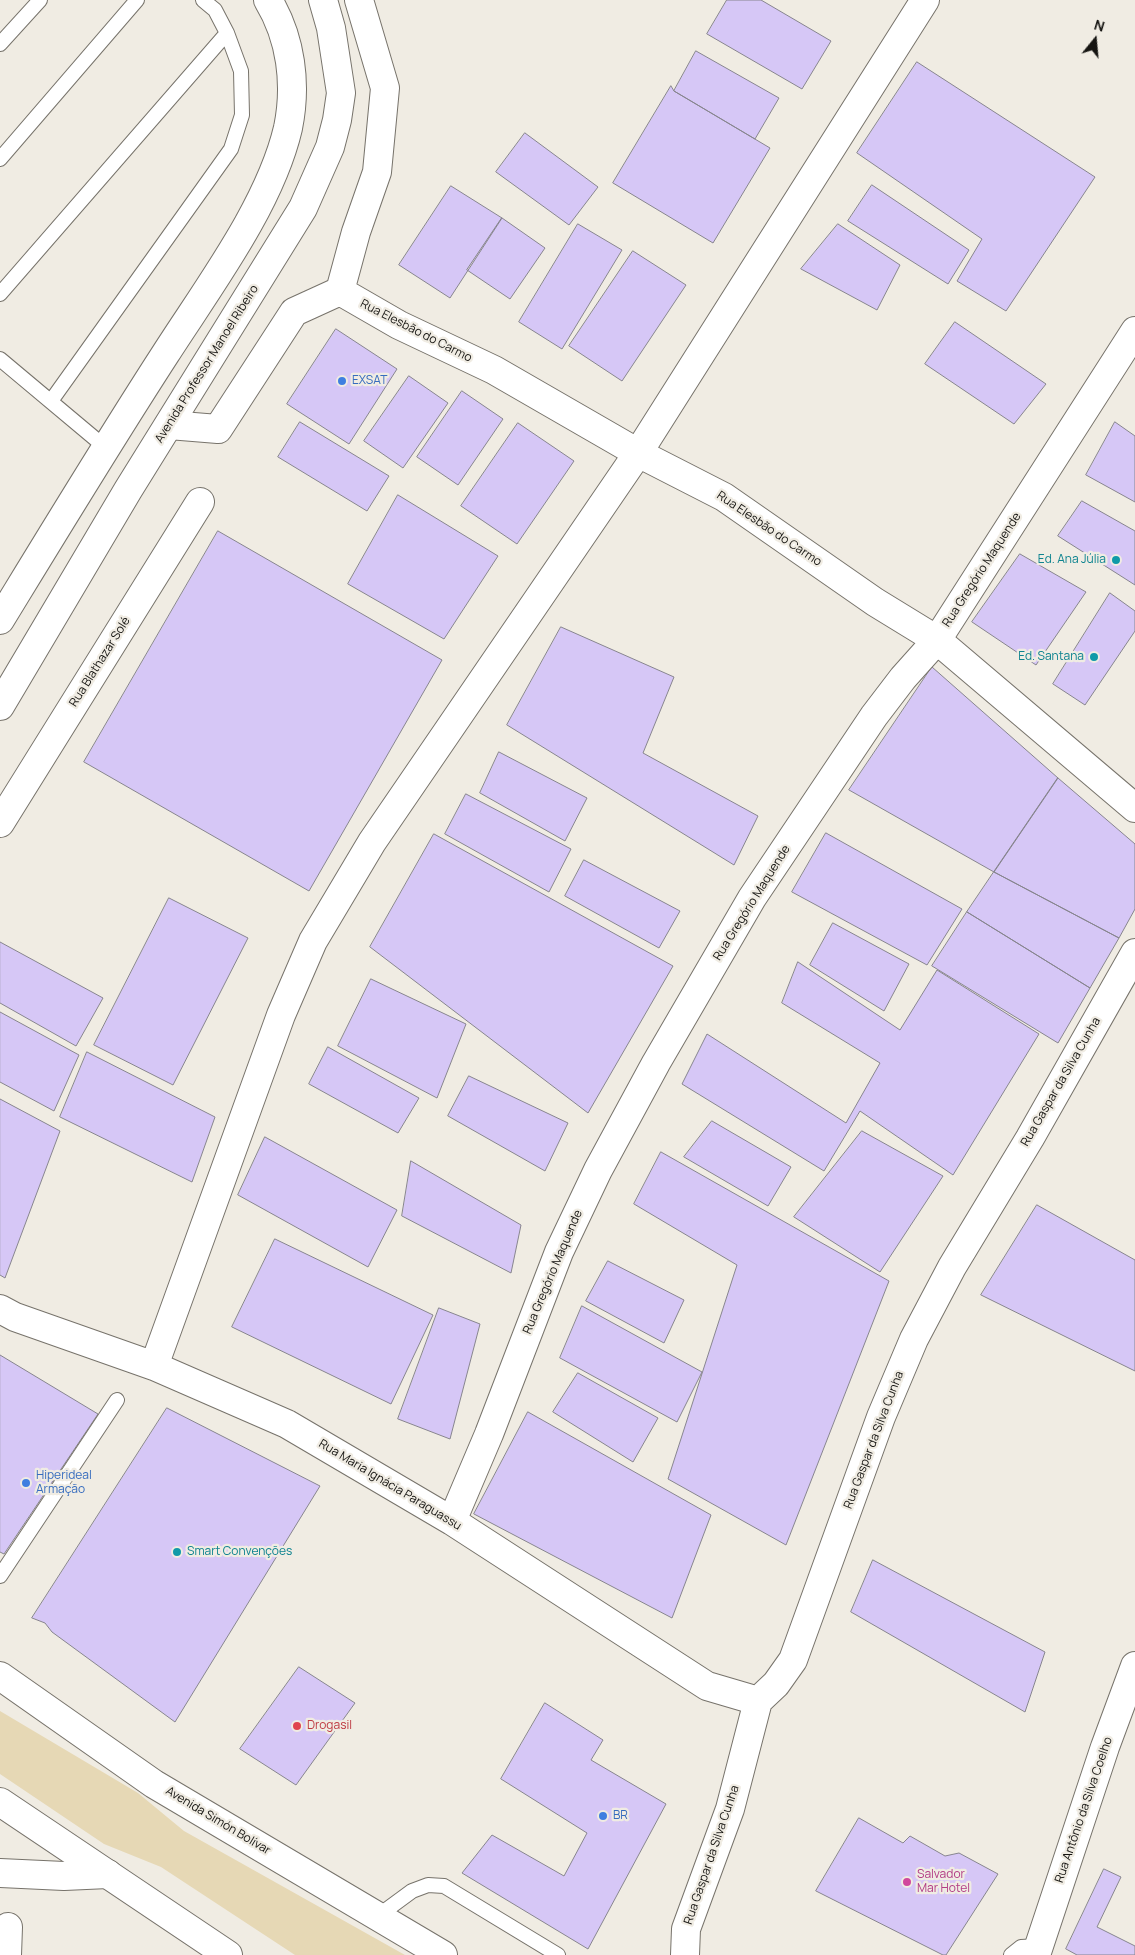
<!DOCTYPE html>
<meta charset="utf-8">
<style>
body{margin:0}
#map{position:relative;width:1135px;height:1955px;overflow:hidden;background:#f0ece3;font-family:Manrope,sans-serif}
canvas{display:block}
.north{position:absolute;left:1070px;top:15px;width:50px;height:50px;-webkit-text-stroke:4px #f0ece3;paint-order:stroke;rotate:17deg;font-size:14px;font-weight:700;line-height:20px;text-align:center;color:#161512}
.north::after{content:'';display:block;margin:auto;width:18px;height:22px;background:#161512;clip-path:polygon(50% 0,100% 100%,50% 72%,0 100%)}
</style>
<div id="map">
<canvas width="1135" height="1955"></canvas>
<div class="north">N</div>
</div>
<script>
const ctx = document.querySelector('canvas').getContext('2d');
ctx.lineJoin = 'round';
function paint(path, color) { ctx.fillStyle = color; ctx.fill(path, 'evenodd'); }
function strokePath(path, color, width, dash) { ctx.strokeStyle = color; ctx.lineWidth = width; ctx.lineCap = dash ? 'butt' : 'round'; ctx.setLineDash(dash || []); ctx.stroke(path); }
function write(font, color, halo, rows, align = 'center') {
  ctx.font = font + ' Manrope,sans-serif'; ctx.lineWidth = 4.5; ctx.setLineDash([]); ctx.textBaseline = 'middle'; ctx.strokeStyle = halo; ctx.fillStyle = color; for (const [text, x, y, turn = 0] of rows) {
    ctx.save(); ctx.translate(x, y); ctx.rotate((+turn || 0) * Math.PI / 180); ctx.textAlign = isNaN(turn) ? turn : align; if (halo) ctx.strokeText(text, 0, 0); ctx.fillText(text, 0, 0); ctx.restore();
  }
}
paint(new Path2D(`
 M0,1711L138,1793L184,1831L405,1955H295L161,1867L104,1844L0,1774Z`), '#e6d8b5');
const building = new Path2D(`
 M727,0H761L831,41L802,89L707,34Z
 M696,51L779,98L755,139L674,91Z
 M917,62L1095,177L1006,311L957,281L982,239L857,153Z
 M671,86L674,91L770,148L713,243L613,183Z
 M525,133L598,187L569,225L496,172Z
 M872,185L969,250L948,284L848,221Z
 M451,186L502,218L450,298L399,265Z
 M502,218L545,248L510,299L467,270Z
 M578,224L622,250L562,349L519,322Z
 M838,224L900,265L877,310L801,269Z
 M633,251L686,285L622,381L569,346Z
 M955,322L1046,384L1014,424L925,364Z
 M336,329L397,369L349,444L287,404Z
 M409,376L448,403L403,468L364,441Z
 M462,391L503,419L458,485L417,457Z
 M300,422L389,476L367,511L278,457Z
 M1115,422L1135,436V502L1086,475Z
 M518,423L574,461L517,544L461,506Z
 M398,495L498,556L444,639L348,584Z
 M1082,501L1135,531V585L1058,536Z
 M218,531L442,660L309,891L84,762Z
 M1020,554L1086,592L1036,665L972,622Z
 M1110,593L1135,611V631L1085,705L1053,684Z
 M561,627L674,677L643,753L758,816L734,865L507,725Z
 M932,667L1058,778L994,872L849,790Z
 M499,752L587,798L565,841L480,793Z
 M1058,778L1135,844V909L1119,938L994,872Z
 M466,794L571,849L549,892L445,834Z
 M826,833L962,909L927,965L792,892Z
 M434,834L673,966L588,1113L370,947Z
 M584,860L680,911L659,948L565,896Z
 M994,872L1119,938L1090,988L967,912Z
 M169,898L248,938L173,1085L94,1045Z
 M967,912L1090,988L1058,1043L932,966Z
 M833,923L909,964L884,1011L810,965Z
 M0,942L103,998L76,1046L0,1003Z
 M798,962L900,1030L937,970L1039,1034L953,1175L860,1111L824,1171L682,1084L707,1034L846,1123L880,1063L782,1003Z
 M371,979L466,1024L437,1098L338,1046Z
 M0,1012L79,1055L54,1111L0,1082Z
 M328,1047L419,1098L398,1133L309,1084Z
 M87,1052L215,1117L192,1182L60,1117Z
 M469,1076L568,1123L545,1171L448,1116Z
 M0,1099L60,1131L5,1278L0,1275Z
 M712,1121L791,1167L768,1206L684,1157Z
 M862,1131L943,1176L880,1272L794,1217Z
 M265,1137L397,1210L368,1267L238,1195Z
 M661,1152L889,1281L786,1545L668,1479L737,1265L634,1204Z
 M411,1161L521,1225L511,1273L402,1216Z
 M1037,1205L1135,1260V1371L981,1295Z
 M275,1239L433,1315L391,1404L232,1327Z
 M608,1261L684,1300L664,1343L586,1301Z
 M582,1306L702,1372L677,1422L560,1358Z
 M439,1308L480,1324L450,1439L398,1419Z
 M0,1355L98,1414L4,1554L0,1552Z
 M578,1373L658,1418L633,1462L553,1412Z
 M167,1408L320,1486L175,1722L52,1632L45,1623L32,1618Z
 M528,1412L711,1515L672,1618L474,1514Z
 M873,1560L1045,1652L1025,1712L851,1612Z
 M299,1667L355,1703L296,1785L240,1749Z
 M545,1703L603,1740L591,1760L666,1804L588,1949L462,1873L492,1835L564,1876L587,1833L501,1779Z
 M859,1818L903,1843L910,1836L945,1856L959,1853L998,1874L946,1955H943L816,1891Z
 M1104,1869L1121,1877L1097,1927L1135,1946V1955H1077L1066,1949Z`);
paint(building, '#d6c7f6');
strokePath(building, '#87858e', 1);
const lane = new Path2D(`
 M0,44L40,0
 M0,159L137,0
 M0,294L227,33
 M0,359L105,447
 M51,401L231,149L242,115L241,71L227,33L215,10L203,0
 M0,1576L117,1400
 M378,1916L412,1891L428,1885L444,1886L558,1955
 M1011,1955L1021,1947L1039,1946`);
const street = new Path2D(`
 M340,291L399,325L494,370L638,453L724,497L875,602L937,640L1135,808
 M169,425L218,429L294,312L340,291L356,232L377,172L385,88L359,0
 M0,823L200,502
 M0,1309L15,1317L154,1366L287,1424L452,1521L707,1686L758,1701
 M154,1366L281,1015L313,941L372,842L638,453L925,0
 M452,1521L489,1434L559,1252L598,1170L656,1063L752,898L874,716L903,678L937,640L1135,331
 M0,1873L64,1876L108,1874
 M7,1955L8,1927
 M685,1955L686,1929L730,1809L758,1701L776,1684L793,1660L881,1417L914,1339L952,1267L1030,1138L1135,953
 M1036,1955L1105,1747L1135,1666`);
const secondary = new Path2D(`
 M0,620C55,530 109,441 166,353C209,286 270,205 288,128C297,84 291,38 268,0
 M0,706L128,490L303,208L330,147L337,120L341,93L331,28L323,0
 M0,1676L154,1784L443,1955
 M0,1802L228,1955`);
strokePath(lane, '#77736b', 16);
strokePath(street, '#77736b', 30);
strokePath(secondary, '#77736b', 30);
strokePath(lane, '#fff', 14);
strokePath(street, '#fff', 28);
strokePath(secondary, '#fff', 28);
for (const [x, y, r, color] of [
 [342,381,5,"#3f7fe0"],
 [1116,560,5,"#0f9aa8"],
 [1094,657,5,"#0f9aa8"],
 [26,1483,5,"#3f7fe0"],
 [177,1552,5,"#0f9aa8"],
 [297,1726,5,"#e0444e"],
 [603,1816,5,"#3f7fe0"],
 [907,1882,5,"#d1479c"]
]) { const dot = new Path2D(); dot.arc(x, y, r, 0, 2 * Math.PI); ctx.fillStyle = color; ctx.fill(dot); strokePath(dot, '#f0ece3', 2); }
write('12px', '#161512', '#f0ece3', [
 ["Rua Elesbão do Carmo",416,331,27],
 ["Avenida Professor Manoel Ribeiro",207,364,-58],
 ["Rua Elesbão do Carmo",769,529,34],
 ["Rua Gregório Maquende",982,570,-57],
 ["Rua Blathazar Solé",100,662,-58],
 ["Rua Gregório Maquende",752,903,-58],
 ["Rua Gaspar da Silva Cunha",1061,1082,-60],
 ["Rua Gregório Maquende",553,1272,-67],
 ["Rua Gaspar da Silva Cunha",874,1440,-69],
 ["Rua Maria Ignácia Paraguassu",390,1485,31],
 ["Rua Antônio da Silva Coelho",1084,1810,-71],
 ["Avenida Simón Bolívar",218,1821,31],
 ["Rua Gaspar da Silva Cunha",712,1855,-71]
]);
write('12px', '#366cbe', '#f0ece3', [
 ["EXSAT",352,381],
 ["Hiperideal",36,1476],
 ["Armação",36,1490],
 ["BR",613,1816]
], 'left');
write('12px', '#0d838f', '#f0ece3', [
 ["Ed. Ana Júlia",1106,560],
 ["Ed. Santana",1084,657],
 ["Smart Convenções",187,1552,"left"]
], 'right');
write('12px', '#be3a42', '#f0ece3', [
 ["Drogasil",307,1726]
], 'left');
write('12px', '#b23c85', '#f0ece3', [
 ["Salvador",917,1875],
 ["Mar Hotel",917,1889]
], 'left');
</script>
